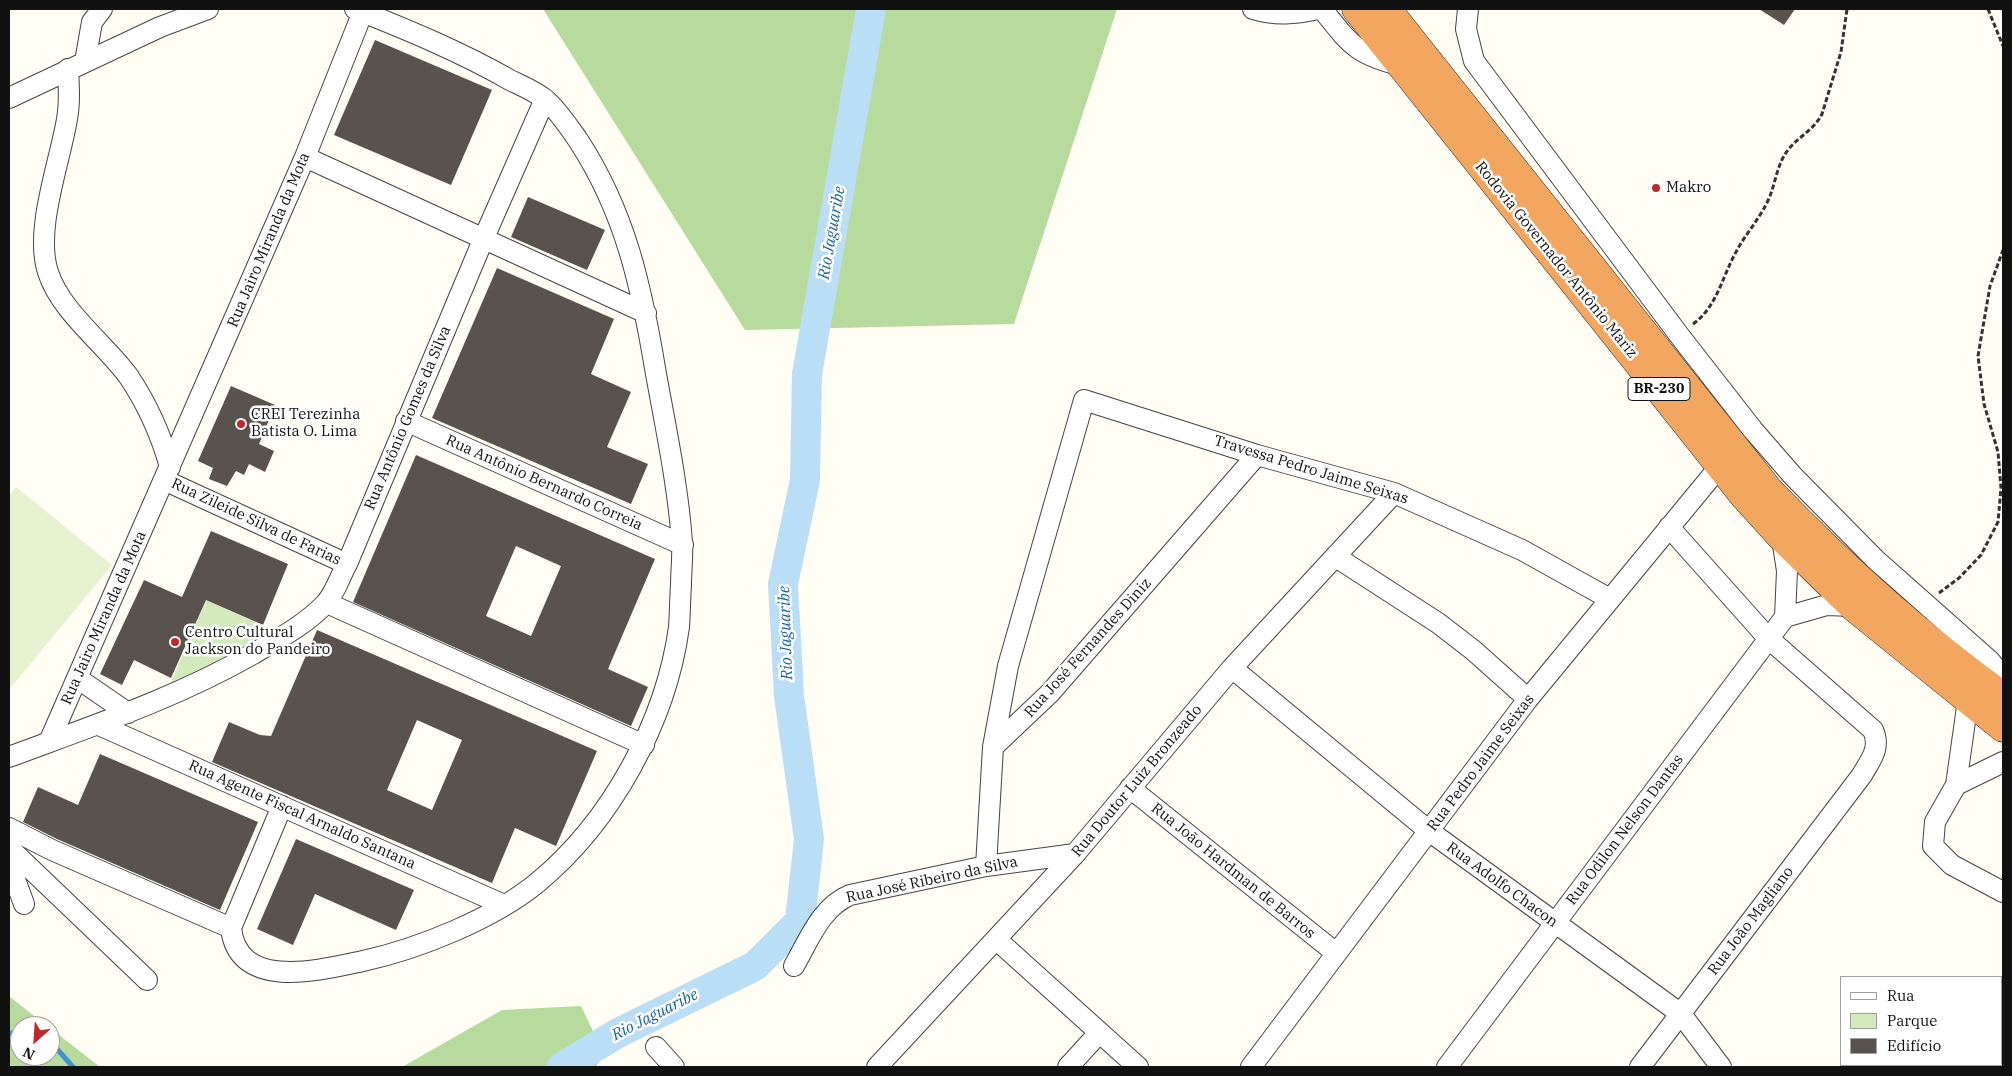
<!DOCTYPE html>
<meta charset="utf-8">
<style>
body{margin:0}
#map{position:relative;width:2012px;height:1076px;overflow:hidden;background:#fffdf4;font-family:"IBM Plex Serif",serif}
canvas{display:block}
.frame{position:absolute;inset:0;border:10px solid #111;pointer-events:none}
.legend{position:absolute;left:1840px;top:976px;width:162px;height:90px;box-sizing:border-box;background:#fff;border:1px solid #a0a0a0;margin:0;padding:6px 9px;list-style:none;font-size:15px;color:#111}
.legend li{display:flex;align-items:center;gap:10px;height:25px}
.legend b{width:25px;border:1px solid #a0a0a0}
.north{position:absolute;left:10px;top:1016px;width:50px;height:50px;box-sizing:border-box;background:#fff;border:1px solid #a0a0a0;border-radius:50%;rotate:206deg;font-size:14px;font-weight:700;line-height:20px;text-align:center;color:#111}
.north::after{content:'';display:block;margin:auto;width:18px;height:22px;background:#c0292c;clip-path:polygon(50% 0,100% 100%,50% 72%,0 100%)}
</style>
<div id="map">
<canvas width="2012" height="1076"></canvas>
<div class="frame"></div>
<ul class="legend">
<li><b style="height:6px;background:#fff"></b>Rua</li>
<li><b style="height:14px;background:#d3eabd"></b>Parque</li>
<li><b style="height:14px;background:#59524d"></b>Edifício</li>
</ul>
<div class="north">N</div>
</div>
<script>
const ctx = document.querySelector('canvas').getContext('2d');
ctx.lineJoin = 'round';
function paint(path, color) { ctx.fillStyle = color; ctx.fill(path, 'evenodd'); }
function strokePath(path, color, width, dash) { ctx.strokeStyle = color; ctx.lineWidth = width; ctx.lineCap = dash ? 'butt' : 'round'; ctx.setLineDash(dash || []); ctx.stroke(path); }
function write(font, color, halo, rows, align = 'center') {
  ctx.font = font + ' "IBM Plex Serif",serif'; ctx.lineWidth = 5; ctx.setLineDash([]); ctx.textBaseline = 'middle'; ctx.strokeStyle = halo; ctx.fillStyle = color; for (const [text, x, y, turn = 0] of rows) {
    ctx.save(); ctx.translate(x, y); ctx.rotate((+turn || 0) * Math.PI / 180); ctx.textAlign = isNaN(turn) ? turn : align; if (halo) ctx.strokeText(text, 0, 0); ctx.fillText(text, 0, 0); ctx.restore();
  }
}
paint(new Path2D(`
 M206,600L281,634L166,694Z`), '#d3eabd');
paint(new Path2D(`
 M543,9H1117L1014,324L745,330Z
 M9,996L47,1026H20V1056H50V1028L100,1067H9Z
 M581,1006L605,1056L595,1067H402L502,1010Z`), '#b7db9d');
paint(new Path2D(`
 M16,487L112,565L9,690V495Z`), '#e5f1cf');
strokePath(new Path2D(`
 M9,1034L20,1030
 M50,1041L73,1067`), '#4191cc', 5);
strokePath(new Path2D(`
 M562,1067L618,1033L755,966L800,921L809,839L789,696L783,584L805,480L807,374L871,9`), '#b9def6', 30);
paint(new Path2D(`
 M1759,9H1795L1784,25Z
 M375,40L492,90L451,185L334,135Z
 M528,197L605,230L587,270L511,237Z
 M497,268L614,319L591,374L631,392L607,447L648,464L631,504L432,418Z
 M231,386L275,405L259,444L274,451L265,472L249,464L244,475L236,471L227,486L209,479L213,468L198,461Z
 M416,455L655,559L608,669L648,687L631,726L353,602ZM516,546L561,566L531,636L486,616Z
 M211,531L288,564L263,625L206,600L171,678L134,660L122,685L100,674L144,580L182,597Z
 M317,630L597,751L556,846L515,828L492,883L212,762L229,722L260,735L271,736ZM417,720L462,740L432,810L387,790Z
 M100,754L258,822L220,910L57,839L23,822L38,787L78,805Z
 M296,839L414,890L396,930L315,894L293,945L257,929Z`), '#59524d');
const minor = new Path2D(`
 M1253,9C1276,16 1295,14 1318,9
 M1322,9C1351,45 1355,54 1402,66
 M1468,9L1466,29L1474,61L1679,335L1753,430L1793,476L1876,560L1990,661L2003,677
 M85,62L92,22L102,9
 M68,69C69,86 70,103 67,119C60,162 34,230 48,272C60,311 105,344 129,377C147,404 161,435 170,467
 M9,98L160,27L208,9
 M305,157L646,313
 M406,421L683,545
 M164,480L347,564
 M1782,538L1787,571L1785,617
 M1336,557L1438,623L1473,650L1528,699
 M327,603L644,745
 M1232,668L1429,831L1681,1014L1721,1067
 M77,678L128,713
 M99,725L504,905
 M49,742L305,157L364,9
 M993,747L1050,693L1257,455
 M9,757C92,726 176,698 253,654C278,639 305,625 325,604C335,594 340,576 347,564L483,240L545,99
 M2003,762L1956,785L1935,822L1933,846L1952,865L2003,892
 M1956,785L1968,700
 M1130,788L1336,953
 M282,806L231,928C238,992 321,970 363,961C418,949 493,919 537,883C611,822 666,722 679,627C680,614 680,599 681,585C681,571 683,556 682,542C678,486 666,429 656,374C642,289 626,213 578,140C569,127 559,112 547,101C537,92 522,86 510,80C461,52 408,30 355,9
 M9,828L52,850L231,928
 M9,848L147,980
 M9,863L24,904
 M986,866L993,747L1008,666L1084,400L1257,455L1394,493L1522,550L1610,599
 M997,940L1138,1067
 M794,966C809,940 821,907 850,895L986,866L1075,854
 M656,1047L674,1067
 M877,1067L1075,854L1232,668L1394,493
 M1068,1067L1099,1033
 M1251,1067L1528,699L1720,466
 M1447,1067L1785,617L1827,605L1852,606
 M1640,1067L1862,775C1871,759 1881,748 1873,730L1768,638L1669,527`);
const highway = new Path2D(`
 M1356,9L1743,495L1782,538L1852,606L2003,728
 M1387,9L1769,490C1842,566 1918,635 2003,696`);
strokePath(minor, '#444', 22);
strokePath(highway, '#222', 29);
strokePath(new Path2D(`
 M1988,9L2003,46
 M1693,324C1717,307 1722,277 1736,252C1746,233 1762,216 1770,196C1775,183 1777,168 1784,156C1793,139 1813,132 1822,114L1841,52L1847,9
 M1939,593L1959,578L1981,555L1998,522L2001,488L1998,452L1984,404L1978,356L1990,286L2003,250`), '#333', 3, [5, 2.5]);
strokePath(minor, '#fff', 20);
strokePath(highway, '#f2a65f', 28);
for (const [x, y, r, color] of [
 [1656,188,5,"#c0292c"],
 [241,424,5,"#c0292c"],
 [175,642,5,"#c0292c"]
]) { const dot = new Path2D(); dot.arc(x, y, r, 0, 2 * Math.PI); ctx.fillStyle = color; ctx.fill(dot); strokePath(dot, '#fff', 2); }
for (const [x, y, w] of [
 [1659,389,62]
]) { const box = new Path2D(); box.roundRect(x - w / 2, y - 11.5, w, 23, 4); ctx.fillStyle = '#fff'; ctx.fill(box); strokePath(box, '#111', 1); }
write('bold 14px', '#111', null, [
 ["BR-230",1659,389]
]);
write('15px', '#111', '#fff', [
 ["Makro",1666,188],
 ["CREI Terezinha",251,415],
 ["Batista O. Lima",251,432],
 ["Centro Cultural",185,633],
 ["Jackson do Pandeiro",185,650]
], 'left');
write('15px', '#111', '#fff', [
 ["Rua Jairo Miranda da Mota",269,240,-67],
 ["Rodovia Governador Antônio Mariz",1556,260,51],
 ["Rua Antônio Gomes da Silva",408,418,-67],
 ["Travessa Pedro Jaime Seixas",1311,470,17],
 ["Rua Antônio Bernardo Correia",544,483,24],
 ["Rua Zileide Silva de Farias",256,522,25],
 ["Rua Jairo Miranda da Mota",104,618,-66],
 ["Rua José Fernandes Diniz",1088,648,-48],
 ["Rua Pedro Jaime Seixas",1481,763,-53],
 ["Rua Doutor Luiz Bronzeado",1137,781,-50],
 ["Rua Agente Fiscal Arnaldo Santana",302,815,24],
 ["Rua Odilon Nelson Dantas",1625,830,-53],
 ["Rua João Hardman de Barros",1233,871,39],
 ["Rua José Ribeiro da Silva",932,880,-12],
 ["Rua Adolfo Chacon",1502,885,36],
 ["Rua João Magliano",1751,921,-53]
]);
write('italic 16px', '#1a64a3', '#fff', [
 ["Rio Jaguaribe",832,233,-80],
 ["Rio Jaguaribe",786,633,-92],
 ["Rio Jaguaribe",655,1015,-27]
]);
</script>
